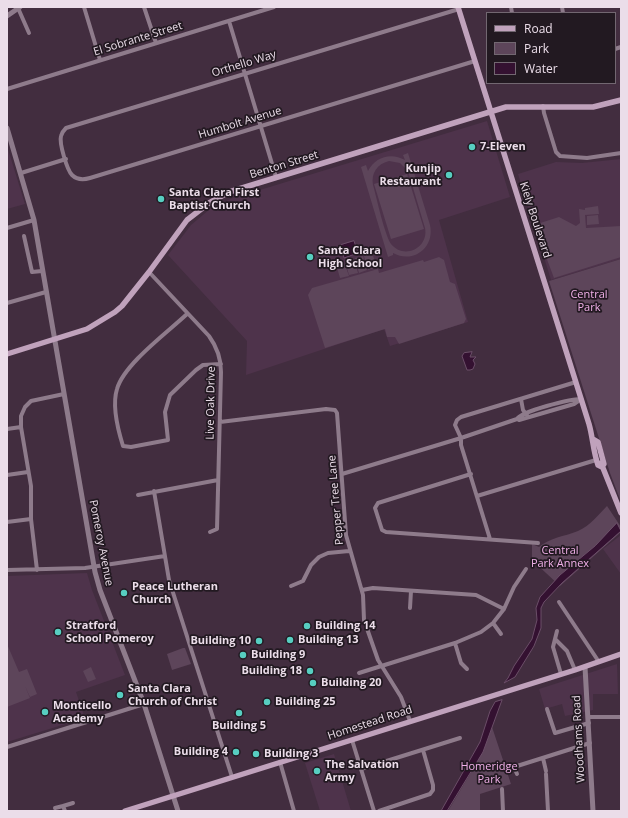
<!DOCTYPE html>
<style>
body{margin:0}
#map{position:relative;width:628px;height:818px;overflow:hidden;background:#422d3f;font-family:"Open Sans",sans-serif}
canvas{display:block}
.frame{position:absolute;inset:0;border:8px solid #ebdde9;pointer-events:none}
.legend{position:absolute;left:486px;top:12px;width:130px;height:72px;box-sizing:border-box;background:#221921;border:1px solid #726771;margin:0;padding:5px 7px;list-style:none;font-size:12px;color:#ebdde9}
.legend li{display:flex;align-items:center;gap:8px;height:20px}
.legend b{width:20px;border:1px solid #726771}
</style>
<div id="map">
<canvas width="628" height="818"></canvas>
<div class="frame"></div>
<ul class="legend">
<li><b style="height:5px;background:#c0a2bc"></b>Road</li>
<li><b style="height:11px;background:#5d455a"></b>Park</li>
<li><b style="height:11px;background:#341131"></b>Water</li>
</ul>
</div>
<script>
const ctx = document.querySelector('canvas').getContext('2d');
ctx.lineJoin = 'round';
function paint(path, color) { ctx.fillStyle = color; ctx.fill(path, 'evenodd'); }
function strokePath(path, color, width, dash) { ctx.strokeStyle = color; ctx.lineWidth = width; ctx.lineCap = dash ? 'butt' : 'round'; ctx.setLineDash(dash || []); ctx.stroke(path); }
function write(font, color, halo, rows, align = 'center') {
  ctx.font = font + ' "Open Sans",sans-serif'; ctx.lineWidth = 3.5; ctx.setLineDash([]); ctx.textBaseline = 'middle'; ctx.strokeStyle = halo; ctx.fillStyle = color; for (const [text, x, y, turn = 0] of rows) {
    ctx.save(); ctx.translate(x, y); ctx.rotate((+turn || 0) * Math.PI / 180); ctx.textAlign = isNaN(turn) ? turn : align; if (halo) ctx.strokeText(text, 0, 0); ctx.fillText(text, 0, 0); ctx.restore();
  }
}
paint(new Path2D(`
 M487,121L510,197L439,220L468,322L390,346L384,329L246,375L247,341L168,255L191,225L210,209L230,199Z
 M7,146L25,204L7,209Z
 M621,159V259L551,280L518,174L556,162L582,163Z
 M621,535V574L603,549Z
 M87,573L92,590L125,675L76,692L85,718L7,742V576Z
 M617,664L618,694H593V710L565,716L562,704L545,709L539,689Z
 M334,754L351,811H320L305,763Z`), '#4e334b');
paint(new Path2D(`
 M408,153L430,225C435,248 413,264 393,253V255L388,257L361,167L366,165L368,171C375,157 391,152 405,160L403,155ZM389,161L400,163L408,171L425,228C429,248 404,260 391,244C384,233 377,199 373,185C371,173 377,164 389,161Z
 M407,174L424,229L391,239L374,184Z
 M598,206L599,214L585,215L586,228L621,226V257L554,278L534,225L559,217L576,226L580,223L579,209L585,210V208Z
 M598,215L599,224L587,225V216Z
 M372,253L377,267L368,270L364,256Z
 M363,256L367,270L359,273L355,258Z
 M439,257L444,260L450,282L455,284L466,319L464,323L399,344L395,337H387L385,329L325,348L308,295L312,288L378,269L379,273L423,260L424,262Z
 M354,259L358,273L349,275L345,261Z
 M621,259V502L610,473L549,281Z
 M344,262L349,276L340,278L336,264Z
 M607,506L621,527V532L560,586L532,560V544L539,547C551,537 563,537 578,531C590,526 598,515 607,506Z
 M7,644L19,672L27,669L37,694L30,697L25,686L30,698L7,707Z
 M183,648H185L191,664L172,670L167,654Z
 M91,667L96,679L88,682L83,671Z
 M492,727L511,784L480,794V811H448L470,774Z`), '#5d455a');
const water = new Path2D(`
 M354,241L358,253L344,258L341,245Z
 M472,352L470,357H476L473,360L475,364L473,369L470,370H467L462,356L464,353Z
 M617,523L621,531L562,583L544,602L541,608V628L534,646L515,677L504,683L508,678L514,666L532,639L537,620L536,608L540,597L560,575L595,546Z
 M502,700L483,752L447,811H441L480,742L490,711L495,702Z`);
paint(water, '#341131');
strokePath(water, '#6b4e68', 1);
strokePath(new Path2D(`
 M84,7L100,60
 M144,7L156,43
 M511,7L512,13
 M562,7L563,13
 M18,8L29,33
 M459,9L66,128C64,130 62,132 61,136C59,143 67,170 72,175C77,180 83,180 90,178L475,61
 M229,21L276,177
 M615,49L621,47
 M7,89L274,7
 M543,106L544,113L556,152L560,156L587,158L621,153
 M21,173L66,159
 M7,228L34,220
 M24,236L32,272L42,271
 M149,272L209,336C217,347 221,359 221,372L217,529L210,532
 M7,303L46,292
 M187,314C168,332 124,364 117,389C112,405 118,430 123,446L131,447L168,440L165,412L170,395L196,370L203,365L221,364
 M521,399L523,410L527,415
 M517,419L519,420L574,404L581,399
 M220,422L326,409L335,410L337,413L346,535L363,595L364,620L378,660L401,697L410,721
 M7,429L21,427
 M461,438L455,425L457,420L461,417L576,382
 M461,438V445L490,539
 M342,474L461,438L517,419C522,411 570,399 581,399
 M471,474L378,503L375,508L382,530L386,532L538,543
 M7,475L28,472
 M154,491L169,580L232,777
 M138,495L218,480
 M477,496L596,460
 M7,522L31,519
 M7,570L85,568L165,556
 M37,570L31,519V486L21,427V416L25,407L31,401L64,394
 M291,586L303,581L311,565L319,557L328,553L349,551
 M362,590L373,588L476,595L504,609
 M559,602L599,662
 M410,608L411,591
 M493,623L501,634
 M555,639L557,631
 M455,643L461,663L467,669
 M359,673L455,643L481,632L493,623L504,609L514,587L526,569
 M561,674L553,647L555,639L567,651L575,670
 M547,709L555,733L589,723
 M589,717H621
 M352,740L374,811
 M7,747L144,704
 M543,758L546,771
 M280,762L294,811
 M361,769L460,738
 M517,774L514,767L590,743
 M546,774L548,811
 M502,789L503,811
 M63,806L73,803
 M55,808L63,806L65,811
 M379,811L430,794L433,790V785L423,750`), '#8e7b8b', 4);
strokePath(new Path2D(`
 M7,16L20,7
 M7,128L34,220L95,572L100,590L144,704L178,811
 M585,667L593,811`), '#8e7b8b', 5);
strokePath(new Path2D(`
 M458,7L589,424C593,438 593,451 598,465L602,467
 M7,354L87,329L115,312L122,306L149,272L187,220L209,203L229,192L506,107H593L621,100
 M593,439L598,442L604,464L602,467
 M601,463L621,513
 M125,811L575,670L621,654`), '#c0a2bc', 5.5);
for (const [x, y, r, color] of [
 [472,147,4,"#57cec1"],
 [449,175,4,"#57cec1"],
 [161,199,4,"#57cec1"],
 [310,257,4,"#57cec1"],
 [124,593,4,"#57cec1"],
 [307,626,4,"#57cec1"],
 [58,632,4,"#57cec1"],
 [290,640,4,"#57cec1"],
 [259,641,4,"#57cec1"],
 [243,655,4,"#57cec1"],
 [310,671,4,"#57cec1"],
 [313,683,4,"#57cec1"],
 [120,695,4,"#57cec1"],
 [267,702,4,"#57cec1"],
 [45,712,4,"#57cec1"],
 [239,713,4,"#57cec1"],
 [236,752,4,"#57cec1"],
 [256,754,4,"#57cec1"],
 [317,771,4,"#57cec1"]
]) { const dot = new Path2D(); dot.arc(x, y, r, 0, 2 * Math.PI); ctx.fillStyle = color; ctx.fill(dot); strokePath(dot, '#221921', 1.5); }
write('11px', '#ebdde9', '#221921', [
 ["El Sobrante Street",138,39,-17],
 ["Orthello Way",244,64,-17],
 ["Humbolt Avenue",240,123,-17],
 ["Benton Street",284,165,-17],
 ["Kiely Boulevard",535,220,72],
 ["Live Oak Drive",211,403,-89],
 ["Pepper Tree Lane",336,500,-95],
 ["Pomeroy Avenue",101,543,79],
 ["Homestead Road",370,723,-18],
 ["Woodhams Road",579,739,-93]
]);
write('bold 11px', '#ebdde9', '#221921', [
 ["7-Eleven",480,147],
 ["Kunjip",441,169,"right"],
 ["Restaurant",441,182,"right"],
 ["Santa Clara First",169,193],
 ["Baptist Church",169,206],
 ["Santa Clara",318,251],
 ["High School",318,264],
 ["Peace Lutheran",132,587],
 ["Church",132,600],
 ["Stratford",66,626],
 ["School Pomeroy",66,639],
 ["Building 14",315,626],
 ["Building 13",298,640],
 ["Building 10",251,641,"right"],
 ["Building 9",251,655],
 ["Building 18",302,671,"right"],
 ["Building 20",321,683],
 ["Santa Clara",128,689],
 ["Church of Christ",128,702],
 ["Building 25",275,702],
 ["Monticello",53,706],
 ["Academy",53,719],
 ["Building 5",239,726,"center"],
 ["Building 4",228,752,"right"],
 ["Building 3",264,754],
 ["The Salvation",325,765],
 ["Army",325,778]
], 'left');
write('11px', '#f0b0e8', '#221921', [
 ["Central",589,295],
 ["Park",589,308],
 ["Central",560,551],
 ["Park Annex",560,564],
 ["Homeridge",489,767],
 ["Park",489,780]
]);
</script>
